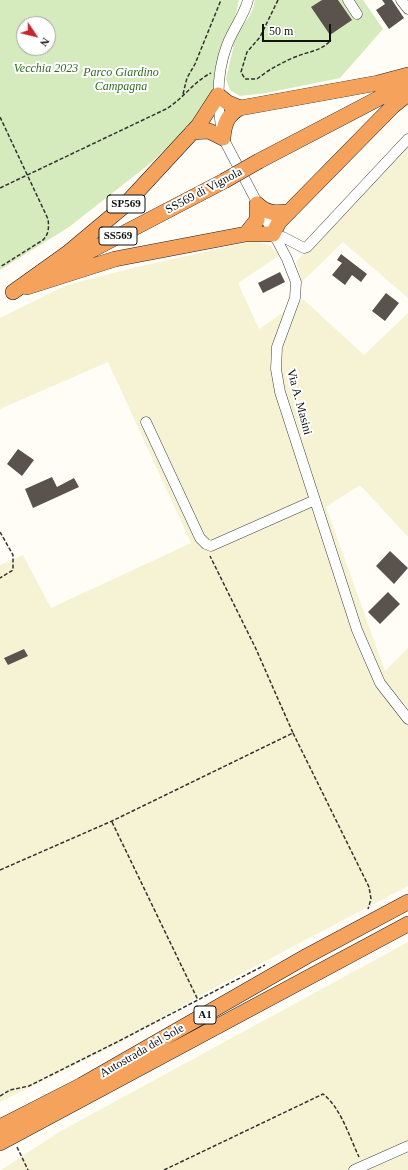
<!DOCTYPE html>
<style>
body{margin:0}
#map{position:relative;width:408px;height:1170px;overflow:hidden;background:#fffdf5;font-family:"Times New Roman",serif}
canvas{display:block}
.north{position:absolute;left:16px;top:16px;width:40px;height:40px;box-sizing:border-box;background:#fff;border:1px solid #a0a0a0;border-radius:50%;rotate:125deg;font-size:11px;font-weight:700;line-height:16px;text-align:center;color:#111}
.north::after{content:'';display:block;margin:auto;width:14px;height:18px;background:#c4262e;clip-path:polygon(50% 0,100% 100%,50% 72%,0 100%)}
.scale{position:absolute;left:262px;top:24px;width:69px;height:18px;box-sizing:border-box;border:2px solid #111;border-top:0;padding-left:5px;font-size:12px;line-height:14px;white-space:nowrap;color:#111;-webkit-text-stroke:3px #fff;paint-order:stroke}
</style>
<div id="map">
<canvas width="408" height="1170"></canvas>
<div class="north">N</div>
<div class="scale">50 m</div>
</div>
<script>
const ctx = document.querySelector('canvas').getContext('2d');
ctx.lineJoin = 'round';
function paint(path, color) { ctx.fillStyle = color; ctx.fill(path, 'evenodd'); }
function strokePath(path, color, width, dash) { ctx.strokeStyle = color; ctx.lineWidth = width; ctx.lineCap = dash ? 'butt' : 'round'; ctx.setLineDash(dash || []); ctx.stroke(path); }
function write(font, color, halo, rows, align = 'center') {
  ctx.font = font + ' "Times New Roman",serif'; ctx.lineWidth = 4; ctx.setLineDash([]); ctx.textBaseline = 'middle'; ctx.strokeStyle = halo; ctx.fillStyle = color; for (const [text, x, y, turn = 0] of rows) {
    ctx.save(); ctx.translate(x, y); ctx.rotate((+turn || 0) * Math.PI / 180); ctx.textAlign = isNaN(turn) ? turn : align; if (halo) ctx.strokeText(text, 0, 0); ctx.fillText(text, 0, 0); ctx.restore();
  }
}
paint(new Path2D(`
 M408,138V298L343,242L302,282L296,262Z
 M249,242H259L269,245L280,255L238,283L259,329L303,299L364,355L408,313V537L360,485L326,507L385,671L408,648V886L197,997L122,1042L0,1102V565L23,555L51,608L191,543L108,362L0,409V318L67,285L133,268Z
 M408,942V1170H1L59,1132Z`), '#f6f3d4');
paint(new Path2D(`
 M0,0H239L228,47L222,92L152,162L69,227L0,270ZM24,24H48V48H24Z
 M255,0H363L383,29L340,78L266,93L240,96L230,90L226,79L233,49V33C246,23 252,16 255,0Z`), '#d5ebbd');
paint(new Path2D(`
 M322,0H338L352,20L330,35L311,7Z
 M382,0H392L404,18L389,29L376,10L385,4Z
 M341,254L367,274L361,282L352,275L345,285L332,275L342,263L337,260Z
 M280,272L285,282L263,293L258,283Z
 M386,293L399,303L385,321L372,311Z
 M18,449L34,460L22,476L7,464Z
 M52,477L57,487L74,478L79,487L33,508L25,489Z
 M390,551L408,568L394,584L376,566Z
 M388,592L400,604L380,624L368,612Z
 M24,649L28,656L8,665L4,658Z`), '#5a524d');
const minor = new Path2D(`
 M248,0C244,16 233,29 227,45C216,74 217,108 223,138L287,259L296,282L295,298L277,347L276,369L280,392L357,630L380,683L408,719
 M348,0L357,14
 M401,0L408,9
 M275,238L283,237L304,248L307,247L408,139
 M146,422L200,538L206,544L211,546L315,500
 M354,1170L408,1146`);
const highway = new Path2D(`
 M192,132L209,131L223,138C224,125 227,115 240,108L378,83L408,75
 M259,161L408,83
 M257,204C267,214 276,213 289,212
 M246,234H273L279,222L393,106L408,94
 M63,265L224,181
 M27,287L115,259L246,234L257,220V204
 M13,292L69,252L124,206L198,126L218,95L228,103L240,108
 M0,1127L82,1085L307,956L408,902
 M0,1143L408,924`);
strokePath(minor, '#444', 11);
strokePath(highway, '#222', 16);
strokePath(new Path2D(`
 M278,0L260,37L247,52L241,72L245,79H257C268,70 281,63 295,57C309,51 320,52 331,40
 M183,94L187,78L195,64L221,0
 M0,117L48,219C49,227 49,234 43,240L0,267
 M0,188L166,109C183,99 193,82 211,73
 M0,532L13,555V570L0,578
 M293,733L369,887L371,899L368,909
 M112,822L198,1000
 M0,870L112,821L293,733L256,649L210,556
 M0,1096L10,1090L29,1086L119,1041L265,965
 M17,1147L28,1170
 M164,1170L323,1094C341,1108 349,1136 359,1157`), '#333', 1.5, [4, 2]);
strokePath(minor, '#fff', 10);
strokePath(highway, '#f5a25d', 15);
const highwayBridge = new Path2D(`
 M224,181L259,161`);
strokePath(highwayBridge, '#222', 16, []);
strokePath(highwayBridge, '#f5a25d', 15);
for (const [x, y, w] of [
 [126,204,38],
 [118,236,38],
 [205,1015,22]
]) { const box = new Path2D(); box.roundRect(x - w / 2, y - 9, w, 18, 3); ctx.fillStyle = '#fff'; ctx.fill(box); strokePath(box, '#111', 1); }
write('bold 11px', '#111', null, [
 ["SP569",126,204],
 ["SS569",118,236],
 ["A1",205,1015]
]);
write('italic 12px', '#2f6b1f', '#fff', [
 ["Vecchia 2023",46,69],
 ["Parco Giardino",121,73],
 ["Campagna",121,87]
]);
write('12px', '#111', '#fff', [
 ["SS569 di Vignola",204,191,-28],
 ["Via A. Masini",299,402,75],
 ["Autostrada del Sole",142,1051,-30]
]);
</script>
